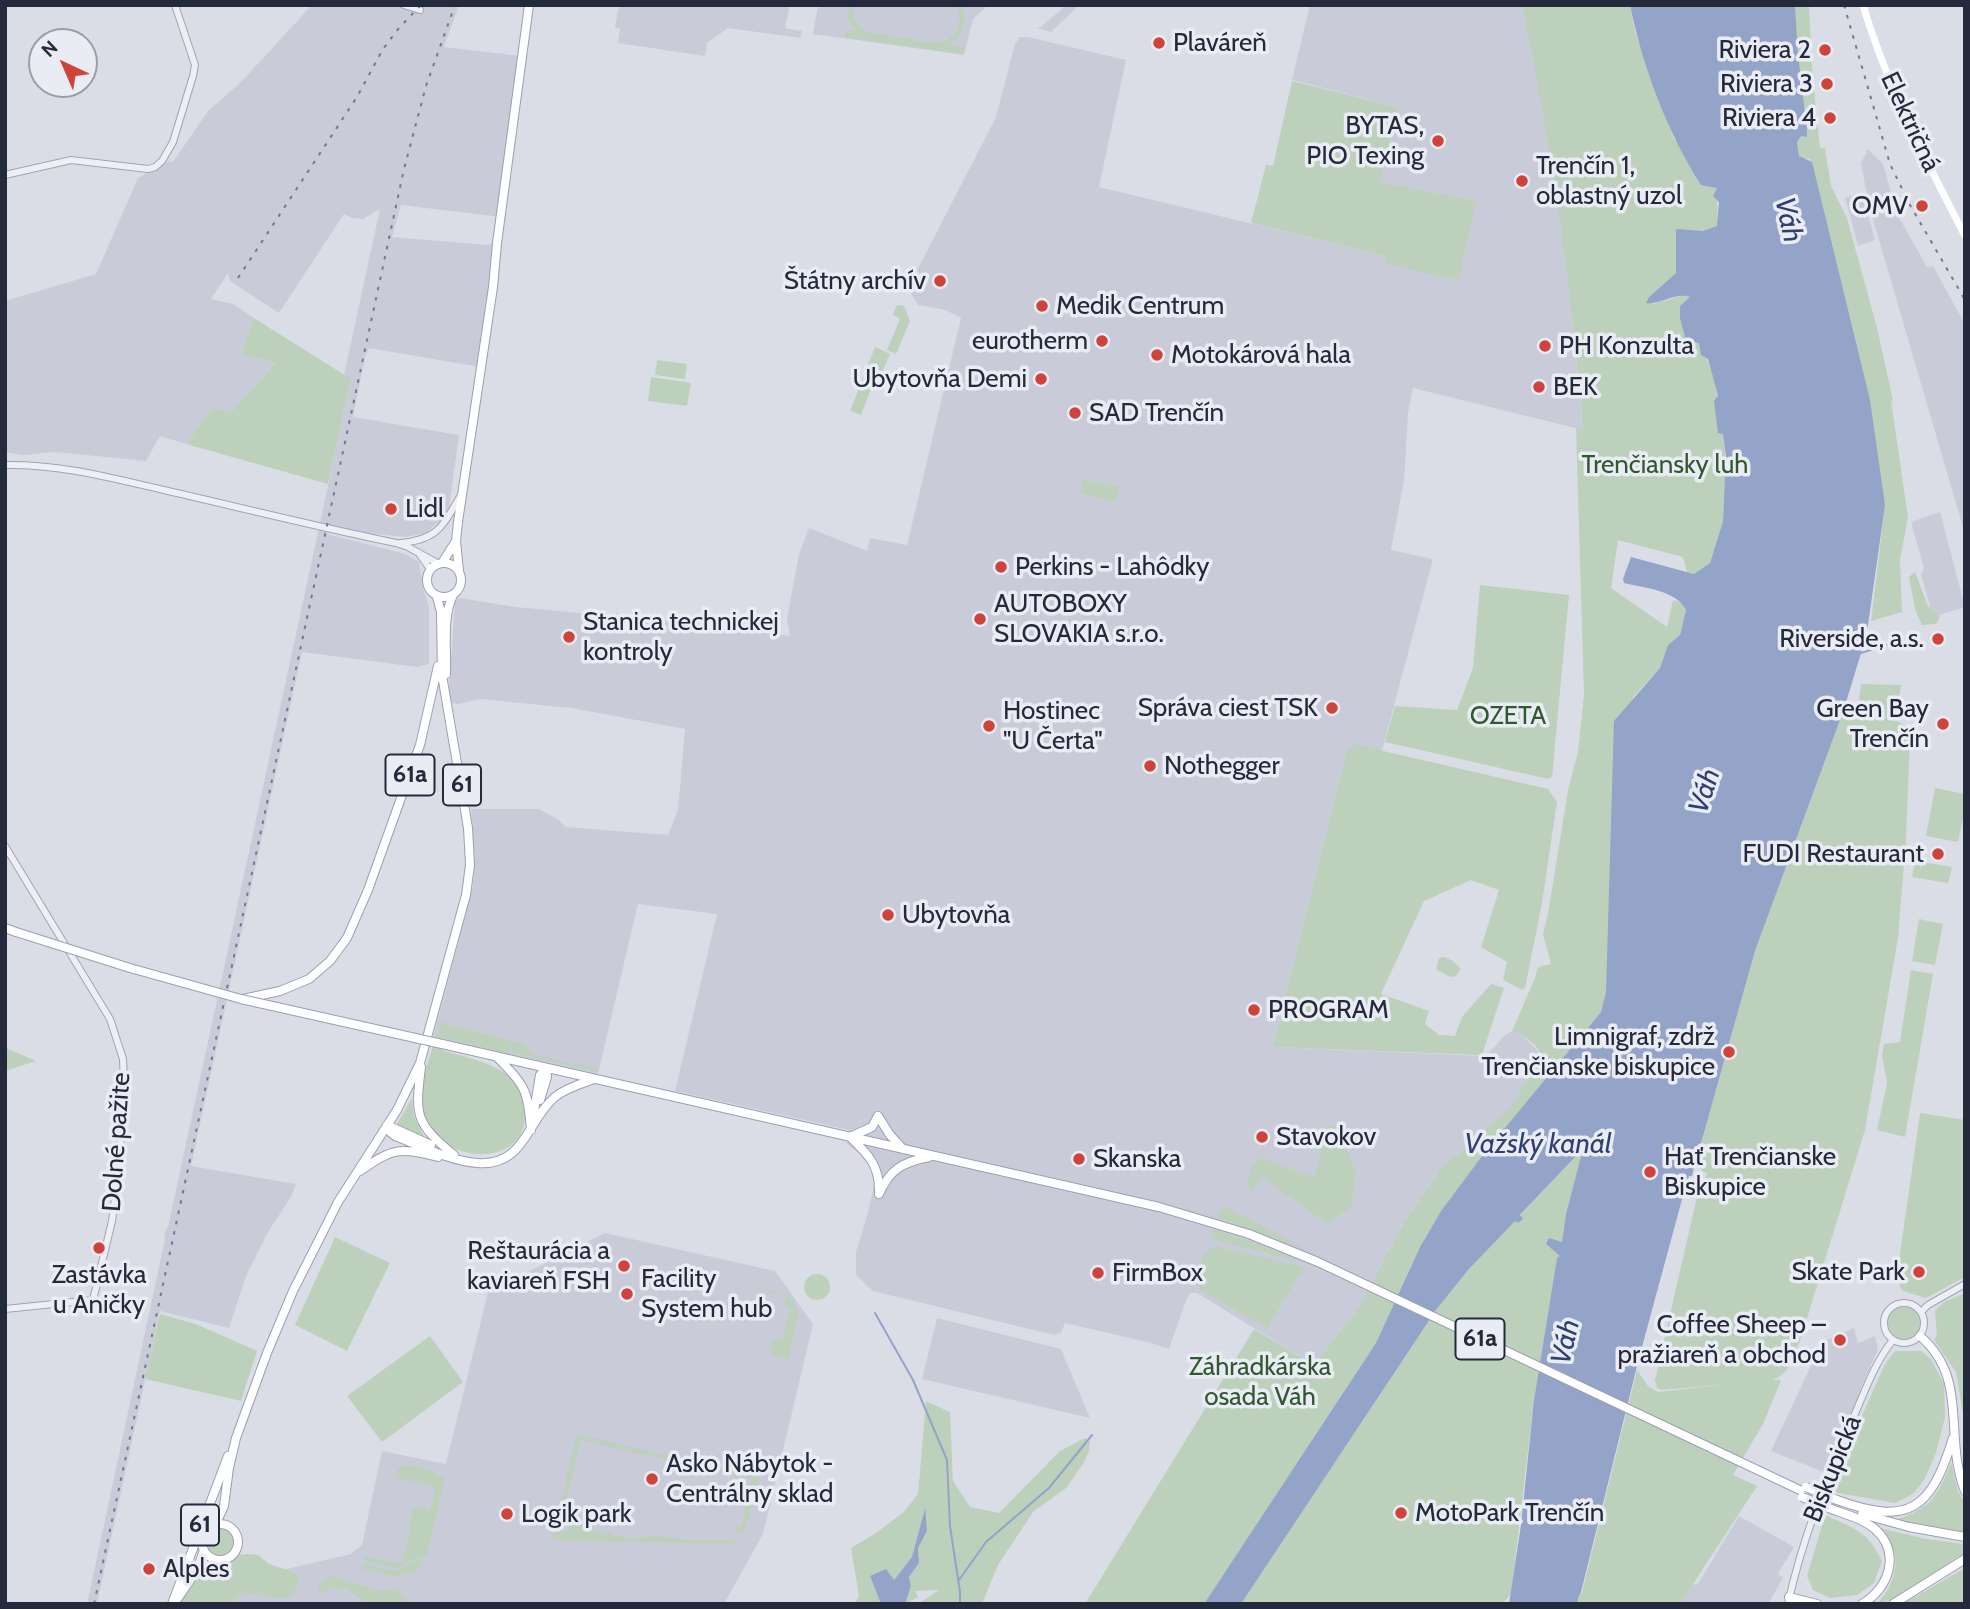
<!DOCTYPE html>
<meta charset="utf-8">
<style>
body{margin:0}
#map{position:relative;width:1970px;height:1609px;overflow:hidden;background:#dbdde6;font-family:Cabin,sans-serif}
canvas{display:block}
.frame{position:absolute;inset:0;border:7px solid #25293c;pointer-events:none}
.north{position:absolute;left:28px;top:28px;width:70px;height:70px;box-sizing:border-box;background:#eaecf4;border:2px solid #9b9eaa;border-radius:50%;rotate:316deg;font-size:19px;font-weight:700;line-height:28px;text-align:center;color:#25293c}
.north::after{content:'';display:block;margin:auto;width:24px;height:32px;background:#d0433b;clip-path:polygon(50% 0,100% 100%,50% 72%,0 100%)}
</style>
<div id="map">
<canvas width="1970" height="1609"></canvas>
<div class="frame"></div>
<div class="north">N</div>
</div>
<script>
const ctx = document.querySelector('canvas').getContext('2d');
ctx.lineJoin = 'round';
function paint(path, color) { ctx.fillStyle = color; ctx.fill(path, 'evenodd'); }
function strokePath(path, color, width, dash) { ctx.strokeStyle = color; ctx.lineWidth = width; ctx.lineCap = dash ? 'butt' : 'round'; ctx.setLineDash(dash || []); ctx.stroke(path); }
function write(font, color, halo, rows, align = 'center') {
  ctx.font = font + ' Cabin,sans-serif'; ctx.lineWidth = 7; ctx.setLineDash([]); ctx.textBaseline = 'middle'; ctx.strokeStyle = halo; ctx.fillStyle = color; for (const [text, x, y, turn = 0] of rows) {
    ctx.save(); ctx.translate(x, y); ctx.rotate((+turn || 0) * Math.PI / 180); ctx.textAlign = isNaN(turn) ? turn : align; if (halo) ctx.strokeText(text, 0, 0); ctx.fillText(text, 0, 0); ctx.restore();
  }
}
paint(new Path2D(`
 M312,5H459L444,47L521,56L501,217L401,205L392,237L487,245L497,243L480,367L369,348L365,357L353,417L459,435L449,508L446,515L426,533L406,537L329,529L327,534L405,554L419,562L424,592L429,607V664L417,667L302,652L191,1166L296,1184L291,1197L268,1232L246,1276L229,1328L160,1311L97,1604H87L165,1239L164,1234L168,1227L351,379L344,375L380,209L363,219L352,218L344,214L279,313L230,281L228,273L211,299L233,304L254,318L241,355L276,363L230,413L212,409L186,444L160,436L146,461L56,452L23,455L5,452V301L96,274L138,178L169,161L173,162L208,111L241,82Z
 M619,5H790L785,28L802,31L800,38L728,28L707,43L705,56L618,43L620,28H615Z
 M818,5H988L973,19L964,55L813,34Z
 M1061,5H1079L1051,32L1036,28L1041,27L1063,8Z
 M1310,5H1522L1543,102L1557,188L1572,315L1583,430L1413,388L1408,413L1404,480L1391,550L1433,559L1382,751H1347L1273,1047L1486,1056L1505,1035L1512,1031L1519,1032L1555,1068L1485,1152L1438,1172L1402,1225L1359,1307L1314,1365L1197,1293H1191L1187,1298L1169,1349L1151,1343L1065,1323L1061,1333L1054,1335L873,1291L856,1275V1252L868,1213L876,1174L869,1161L847,1144L849,1130L675,1091L717,914L638,904L598,1074L433,1037L473,887L475,857L471,809H539L559,820L565,827L668,835L678,810L685,729L571,708L480,699L458,704L451,703L449,688L455,602L459,598L466,599L516,607L611,616L617,613L790,636L787,619L799,554L809,528L867,551L870,538L907,545L961,318L945,310L918,305L908,288L996,117L1015,44L1020,37H1028L1126,60L1099,187L1387,256L1385,262L1458,281L1380,182L1398,107L1292,80Z
 M1868,149L1883,164L1897,214L1906,230L1927,267L1933,266L1965,324V534L1869,206L1861,163Z
 M1862,193L1875,240L1858,246L1845,198Z
 M1940,512L1965,607L1933,617L1921,574L1924,568L1911,522Z
 M605,1233L775,1271L813,1324L763,1534L724,1604H221L269,1573L351,1554L362,1545L382,1451L446,1464L488,1292Z
 M937,1318L1061,1349L1090,1418L922,1379Z
 M1854,1328L1858,1343L1875,1336L1878,1349L1826,1473L1771,1451L1822,1342Z
 M1739,1516L1794,1547L1778,1574L1783,1578L1768,1604H1680L1692,1583L1697,1585Z`), '#c9ccd8');
paint(new Path2D(`
 M848,5H852L854,21L867,32L934,43L948,40L957,30L960,16L957,5H962C968,22 963,35 949,45L964,48L963,54L845,37L846,30L856,31L849,20Z
 M1522,5H1630L1635,32L1674,139L1717,188L1718,226L1704,231L1676,230V273L1649,297L1653,304L1684,295L1690,297C1678,310 1681,321 1686,337L1676,348L1691,342L1699,343C1720,379 1721,423 1727,464L1734,472L1731,474H1725L1723,521L1710,563L1695,574L1687,572L1683,557L1618,540L1611,588L1667,627L1673,600L1683,603L1686,610L1680,635L1668,645L1660,668L1633,697L1606,992L1601,1012L1485,1152L1441,1211L1420,1247L1376,1343L1204,1604H1085L1254,1329L1314,1365L1359,1307L1402,1225L1438,1172L1510,1108L1522,1091L1520,1089L1543,1060C1540,1057 1540,1053 1538,1049C1533,1042 1520,1033 1512,1031L1535,978L1538,967L1551,964L1543,934L1548,914L1568,790L1578,752L1584,695L1576,427L1583,429C1571,286 1552,145 1522,5Z
 M1795,5H1809L1812,69L1820,148H1825L1831,186L1847,218L1877,328L1893,400L1891,401L1908,517L1900,560L1902,612L1871,621L1885,505L1810,159H1803L1799,156L1797,142L1801,136H1807V129L1798,54Z
 M1292,81L1398,107L1380,182L1476,201L1458,281L1385,263L1386,256L1251,223L1266,165L1273,166Z
 M897,305L904,306L910,321L896,354L887,350L900,319L893,315Z
 M254,318L351,379L328,484L186,444L212,408L230,413L276,363L241,355Z
 M875,347L890,354L880,377L876,376L861,415L850,411Z
 M657,360L687,364L685,379L655,375Z
 M651,377L691,383L687,406L648,401Z
 M1083,479L1119,487L1115,502L1080,493Z
 M1915,572L1928,606L1940,617L1936,624L1922,625L1915,609L1909,577Z
 M1480,585L1569,595L1552,777L1548,779L1385,742L1395,706L1457,710L1473,668Z
 M1861,684L1901,685L1895,720L1907,726L1910,735L1906,839L1898,938L1865,1130L1800,1341L1786,1371L1779,1377L1772,1380H1781L1763,1424L1733,1475L1757,1486L1680,1604H1579L1578,1598L1582,1592L1637,1370L1648,1386L1658,1392L1720,1385L1661,1390L1657,1388L1655,1380L1699,1188L1707,1174L1695,1165L1698,1153L1755,951L1845,706H1851L1852,714L1855,712L1892,718L1858,709Z
 M1353,744L1548,789L1557,802L1542,903L1525,988L1522,990L1503,980L1507,962L1481,947L1499,890L1471,880L1424,901L1381,994L1429,1011L1425,1024L1439,1035L1455,1036L1462,1017L1491,984L1504,988L1482,1055L1273,1047L1347,751Z
 M1935,788L1965,794V808L1958,842L1926,836Z
 M1916,856L1921,857L1920,871L1922,862L1952,867L1948,883L1912,877Z
 M1919,919L1943,924L1935,965L1912,961Z
 M1444,957L1453,961L1461,969L1456,976L1450,977L1436,969L1439,958Z
 M1911,970L1933,974L1905,1137L1877,1130L1887,1083L1882,1055L1884,1044L1900,1042Z
 M441,1022L527,1045L526,1049L530,1051V1054L598,1069V1072L512,1053V1043L509,1054L444,1038L441,1050C462,1056 488,1061 506,1074C518,1082 522,1092 524,1105C536,1171 435,1168 422,1111C416,1087 434,1046 441,1022Z
 M5,1043L6,1048L36,1061L5,1071Z
 M412,1098L414,1117L425,1138L397,1124Z
 M1920,1113L1965,1120V1277L1926,1298L1903,1291L1900,1287V1253Z
 M1336,1125L1356,1172L1351,1207L1328,1224L1262,1177L1253,1191L1246,1185L1253,1164L1260,1158L1314,1177L1321,1156L1307,1133Z
 M1583,1152L1566,1214L1562,1242L1553,1240L1550,1246L1560,1256L1557,1259L1534,1400L1511,1594L1502,1604H1241L1436,1310L1468,1270L1515,1220L1518,1223L1523,1219L1520,1216L1577,1155Z
 M1223,1206L1273,1231L1305,1250L1217,1217Z
 M1213,1229L1247,1240L1306,1263L1217,1241L1211,1236Z
 M335,1237L390,1263L347,1351L295,1325Z
 M1215,1246L1304,1267L1267,1328L1201,1291C1193,1276 1199,1254 1215,1246Z
 M804 1287a13 13 0 1 1 26 0a13 13 0 1 1-26 0Z
 M718,1278L773,1291L791,1298L798,1311L789,1359L774,1356L770,1352L774,1339L783,1340L790,1307L784,1305L786,1296Z
 M1965,1293V1425L1956,1372L1934,1340L1937,1335L1935,1311L1944,1302Z
 M1888 1323a16 16 0 1 1 32 0a16 16 0 1 1-32 0Z
 M160,1314L196,1324L257,1351L241,1401L145,1379Z
 M430,1336L463,1382L382,1442L347,1396Z
 M1895,1351H1921L1931,1359L1944,1384L1945,1417L1936,1453L1924,1480L1913,1494L1895,1503L1838,1493L1830,1488L1884,1366Z
 M926,1401L950,1412L953,1481L970,1507L999,1513L1060,1451L1085,1438L1090,1442L1089,1451L1083,1464L1066,1488L1033,1512L998,1565L982,1604H918L939,1590L915,1591L918,1597L905,1604L911,1586L909,1577L919,1563L918,1548L927,1531L924,1510L912,1558L893,1581L870,1576L881,1604H854L859,1596L851,1548L873,1535L904,1512L918,1494Z
 M577,1434L760,1478L744,1533L735,1531L736,1527H741L752,1478L738,1475L735,1486V1476L581,1440L567,1499H563L560,1511L564,1513L562,1519L558,1518L561,1520L559,1526H556L560,1527V1531L566,1532L570,1521L581,1517V1522L594,1525L595,1521H597V1525L589,1528L590,1531L597,1529L598,1533H612L614,1536L621,1535L622,1538L628,1537L630,1540L653,1535L686,1540H732L738,1544L552,1540Z
 M1951,1463L1958,1491L1965,1503V1532L1896,1520C1932,1507 1937,1497 1951,1463Z
 M401,1466C414,1465 435,1470 444,1479V1483L427,1555L396,1568L364,1561L365,1556L398,1563L405,1560L402,1559L407,1546L413,1506L430,1510L435,1490L430,1485L397,1478L396,1473Z
 M1825,1515C1855,1529 1867,1530 1882,1561L1874,1583L1857,1595L1830,1598L1813,1590L1807,1576Z
 M1880,1528L1926,1539L1965,1544V1555L1956,1558L1898,1597L1877,1604C1899,1578 1903,1555 1880,1528Z
 M207 1542a13 13 0 1 1 26 0a13 13 0 1 1-26 0Z
 M247,1554L258,1555L269,1564L296,1573L299,1582L294,1589L296,1592C282,1607 267,1593 250,1594C239,1594 233,1602 224,1604C211,1607 194,1604 180,1604L191,1584L207,1566L228,1562L237,1555Z
 M424,1557L417,1571L398,1577L362,1569L363,1564L395,1571Z
 M1965,1568V1604H1900L1915,1597Z
 M331,1576L382,1591L396,1590L404,1596L408,1604H368L344,1588L341,1592L329,1586L324,1594L317,1589L324,1579Z`), '#bdd0bc');
paint(new Path2D(`
 M1630,5H1795L1798,54L1807,129V137L1801,136L1797,142L1799,156L1812,162L1870,400L1885,505L1868,625L1861,653L1844,709L1755,951L1694,1168L1692,1176H1689L1684,1192L1639,1358L1581,1592L1578,1598V1604H1509L1521,1525L1534,1400L1557,1258L1560,1256L1546,1244L1549,1238L1562,1242L1566,1214L1582,1153L1577,1155L1520,1215L1523,1219L1518,1223L1515,1221L1468,1270L1436,1310L1241,1604H1204L1376,1343L1420,1247L1441,1211L1485,1152L1601,1012L1606,992L1614,721L1660,668L1668,645L1680,635L1686,610C1676,590 1644,588 1624,583L1623,579L1631,557L1694,574L1710,563L1723,521L1725,473L1731,474L1734,472L1727,464L1723,434L1718,433L1714,401L1718,396L1708,359L1701,355L1699,343L1691,342L1675,348V342L1685,337L1680,318V306L1690,297C1675,292 1661,305 1646,303L1649,297L1676,273V229L1703,231L1717,226L1719,202L1713,196L1717,188L1701,185C1668,134 1642,65 1630,5Z
 M925,1508L927,1531L918,1548L919,1563L909,1577L911,1586L905,1604H881L870,1576L886,1569L894,1580L912,1557Z`), '#94a3c8');
strokePath(new Path2D(`
 M1861,653L1896,642
 M875,1313L913,1380L947,1460L950,1526L960,1592V1604
 M959,1580L986,1542L1049,1488L1092,1435`), '#94a3c8', 2);
const tertiary = new Path2D(`
 M404,5L420,10
 M5,175L71,160L148,169L155,167L162,161L173,142L193,76L195,65L175,5
 M5,465C60,464 111,478 164,490C242,508 318,527 396,543L408,547L439,564
 M400,543C439,540 443,525 461,495
 M420,555L430,569
 M5,846L110,1019L123,1059L124,1082L119,1167L112,1221L93,1300L5,1309
 M1884 1323a20 20 0 1 1 40 0a20 20 0 1 1-40 0Z
 M1921,1312L1928,1305L1965,1284
 M1788,1604C1802,1539 1827,1477 1854,1416C1865,1391 1875,1362 1893,1340`);
const primary = new Path2D(`
 M427 580a17 17 0 1 1 34 0a17 17 0 1 1-34 0Z
 M442,563L456,541
 M459,571L456,541L458,522L493,287L497,243L529,5
 M446,674C447,650 442,617 453,595
 M5,928L16,932
 M243,999L280,991L309,979L330,961L347,938L368,890L420,745L438,666
 M442,1044L1159,1207L1249,1234L1318,1262L1804,1492
 M497,1057C525,1086 528,1089 531,1130
 M421,1067C415,1116 415,1123 454,1155
 M540,1100L547,1077L546,1068
 M878,1116L890,1135L903,1149
 M533,1117L540,1075L546,1068
 M387,1125L390,1132L395,1136C421,1146 450,1161 477,1163C525,1167 527,1120 555,1097C566,1088 581,1084 594,1079
 M387,1125L431,1145
 M850,1137L872,1127L878,1116
 M852,1139C869,1155 879,1166 879,1190
 M360,1171C393,1148 399,1147 438,1157
 M879,1194C890,1169 903,1162 929,1157
 M1920,1336C1970,1379 1943,1436 1965,1491
 M1837,1500C1909,1526 1931,1510 1953,1438
 M1834,1510C1848,1515 1863,1519 1875,1529C1901,1552 1890,1588 1862,1604
 M1862,1514L1909,1527L1965,1537
 M202 1542a18 18 0 1 1 36 0a18 18 0 1 1-36 0Z
 M215,1525L224,1506L229,1468L236,1438L267,1353L293,1291L338,1202L397,1110L420,1063L466,895L470,865L468,828L442,675L441,612L437,597
 M1789,1597L1817,1604
 M178,1598L198,1568L204,1550
 M172,1604L228,1456
 M1893,1604L1965,1559`);
strokePath(tertiary, '#a1a3b0', 8);
strokePath(primary, '#9a9fb2', 10);
strokePath(tertiary, '#eeeff4', 6);
strokePath(new Path2D(`
 M1863,5C1887,86 1927,162 1965,236`), '#fff', 7);
strokePath(primary, '#fff', 8);
strokePath(new Path2D(`
 M1844,5L1890,164L1910,205L1965,300
 M238,278L357,97L383,49L399,28L421,5
 M94,1604L404,169L426,86L455,5`), '#747990', 2, [3.5, 7]);
const primaryBridge = new Path2D(`
 M16,932L130,968L241,999L442,1044
 M1806,1487L1837,1500
 M1802,1497L1834,1510`);
strokePath(primaryBridge, '#9a9fb2', 10, []);
strokePath(primaryBridge, '#fff', 8);
for (const [x, y, r, color] of [
 [1159,43,7,"#d0433b"],
 [1825,50,7,"#d0433b"],
 [1827,84,7,"#d0433b"],
 [1830,118,7,"#d0433b"],
 [1438,141,7,"#d0433b"],
 [1522,181,7,"#d0433b"],
 [1922,206,7,"#d0433b"],
 [940,281,7,"#d0433b"],
 [1042,306,7,"#d0433b"],
 [1102,341,7,"#d0433b"],
 [1545,346,7,"#d0433b"],
 [1157,355,7,"#d0433b"],
 [1041,379,7,"#d0433b"],
 [1539,387,7,"#d0433b"],
 [1075,413,7,"#d0433b"],
 [391,509,7,"#d0433b"],
 [1001,567,7,"#d0433b"],
 [980,619,7,"#d0433b"],
 [569,637,7,"#d0433b"],
 [1938,639,7,"#d0433b"],
 [1332,708,7,"#d0433b"],
 [1943,724,7,"#d0433b"],
 [989,726,7,"#d0433b"],
 [1150,766,7,"#d0433b"],
 [1938,854,7,"#d0433b"],
 [888,915,7,"#d0433b"],
 [1254,1010,7,"#d0433b"],
 [1729,1052,7,"#d0433b"],
 [1262,1137,7,"#d0433b"],
 [1079,1159,7,"#d0433b"],
 [1650,1172,7,"#d0433b"],
 [99,1248,7,"#d0433b"],
 [624,1266,7,"#d0433b"],
 [1919,1272,7,"#d0433b"],
 [1098,1273,7,"#d0433b"],
 [627,1294,7,"#d0433b"],
 [1840,1340,7,"#d0433b"],
 [652,1479,7,"#d0433b"],
 [1401,1513,7,"#d0433b"],
 [507,1514,7,"#d0433b"],
 [149,1569,7,"#d0433b"]
]) { const dot = new Path2D(); dot.arc(x, y, r, 0, 2 * Math.PI); ctx.fillStyle = color; ctx.fill(dot); strokePath(dot, '#eaecf4', 2.5); }
for (const [x, y, w] of [
 [410,775,49],
 [462,785,38],
 [1480,1339,49],
 [200,1525,38]
]) { const box = new Path2D(); box.roundRect(x - w / 2, y - 20.5, w, 41, 5); ctx.fillStyle = '#eaecf4'; ctx.fill(box); strokePath(box, '#25293c', 2); }
write('bold 24px', '#25293c', null, [
 ["61a",410,775],
 ["61",462,785],
 ["61a",1480,1339],
 ["61",200,1525]
]);
write('26px', '#25293c', '#eaecf4', [
 ["Plaváreň",1173,43],
 ["Riviera 2",1811,50,"right"],
 ["Riviera 3",1813,84,"right"],
 ["Riviera 4",1816,118,"right"],
 ["BYTAS,",1424,126,"right"],
 ["PIO Texing",1424,156,"right"],
 ["Trenčín 1,",1536,166],
 ["oblastný uzol",1536,196],
 ["OMV",1908,206,"right"],
 ["Štátny archív",926,281,"right"],
 ["Medik Centrum",1056,306],
 ["eurotherm",1088,341,"right"],
 ["PH Konzulta",1559,346],
 ["Motokárová hala",1171,355],
 ["Ubytovňa Demi",1027,379,"right"],
 ["BEK",1553,387],
 ["SAD Trenčín",1089,413],
 ["Lidl",405,509],
 ["Perkins - Lahôdky",1015,567],
 ["AUTOBOXY",994,604],
 ["SLOVAKIA s.r.o.",994,634],
 ["Stanica technickej",583,622],
 ["kontroly",583,652],
 ["Riverside, a.s.",1924,639,"right"],
 ["Správa ciest TSK",1318,708,"right"],
 ["Green Bay",1929,709,"right"],
 ["Trenčín",1929,739,"right"],
 ["Hostinec",1003,711],
 ["\"U Čerta\"",1003,741],
 ["Nothegger",1164,766],
 ["FUDI Restaurant",1924,854,"right"],
 ["Ubytovňa",902,915],
 ["PROGRAM",1268,1010],
 ["Limnigraf, zdrž",1715,1037,"right"],
 ["Trenčianske biskupice",1715,1067,"right"],
 ["Stavokov",1276,1137],
 ["Hať Trenčianske",1664,1157],
 ["Biskupice",1664,1187],
 ["Skanska",1093,1159],
 ["Reštaurácia a",610,1251,"right"],
 ["kaviareň FSH",610,1281,"right"],
 ["Skate Park",1905,1272,"right"],
 ["FirmBox",1112,1273],
 ["Zastávka",99,1275,"center"],
 ["u Aničky",99,1305,"center"],
 ["Facility",641,1279],
 ["System hub",641,1309],
 ["Coffee Sheep –",1826,1325,"right"],
 ["pražiareň a obchod",1826,1355,"right"],
 ["Asko Nábytok -",666,1464],
 ["Centrálny sklad",666,1494],
 ["MotoPark Trenčín",1415,1513],
 ["Logik park",521,1514],
 ["Alples",163,1569]
], 'left');
write('26px', '#25293c', '#eaecf4', [
 ["Električná",1910,122,65],
 ["Dolné pažite",117,1142,-86],
 ["Biskupická",1833,1469,-68]
]);
write('26px', '#325832', '#eaecf4', [
 ["Trenčiansky luh",1665,465],
 ["OZETA",1508,716],
 ["Záhradkárska",1260,1367],
 ["osada Váh",1260,1397]
]);
write('italic 28px', '#2f3f70', '#eaecf4', [
 ["Váh",1788,220,78],
 ["Váh",1705,791,-72],
 ["Važský kanál",1538,1145],
 ["Váh",1566,1342,-77]
]);
</script>
